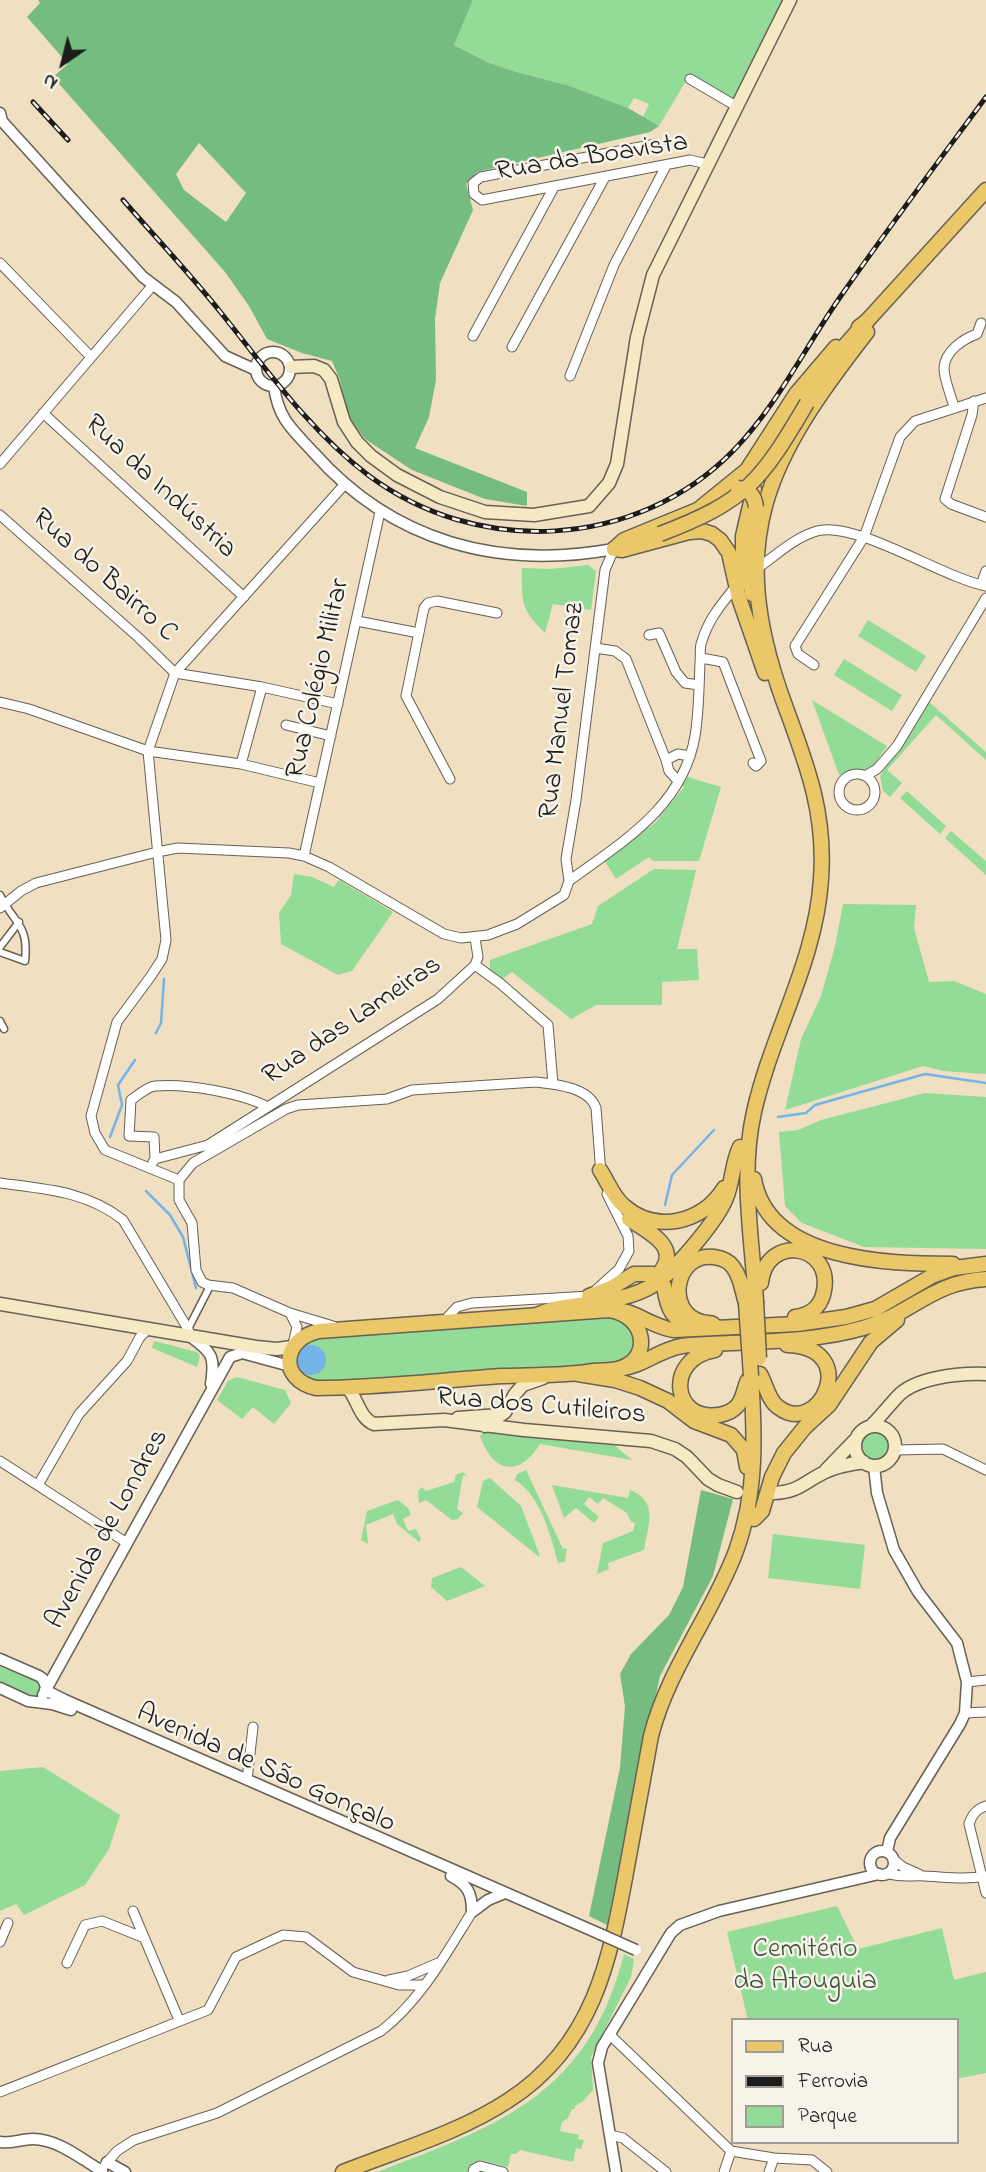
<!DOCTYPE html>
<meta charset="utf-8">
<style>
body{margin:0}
#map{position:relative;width:986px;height:2172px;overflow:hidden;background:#f0dfc0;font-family:"Indie Flower",sans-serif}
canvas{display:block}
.legend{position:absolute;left:731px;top:2018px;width:228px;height:126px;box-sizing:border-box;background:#f7f3e8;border:2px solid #9f9d96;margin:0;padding:9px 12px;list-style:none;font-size:21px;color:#1c1c1c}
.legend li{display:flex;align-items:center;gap:14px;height:35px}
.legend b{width:35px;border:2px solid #9f9d96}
.north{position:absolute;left:28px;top:28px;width:70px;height:70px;-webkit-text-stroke:5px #f7f3e8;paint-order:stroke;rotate:215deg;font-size:19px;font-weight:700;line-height:28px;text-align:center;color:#1c1c1c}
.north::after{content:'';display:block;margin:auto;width:24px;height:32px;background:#1c1c1c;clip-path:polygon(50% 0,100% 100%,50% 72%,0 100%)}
</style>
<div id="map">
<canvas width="986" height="2172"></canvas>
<ul class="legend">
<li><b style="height:9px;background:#eac769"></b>Rua</li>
<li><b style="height:9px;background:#1c1c1c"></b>Ferrovia</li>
<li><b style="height:19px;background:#92dc98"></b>Parque</li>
</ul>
<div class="north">N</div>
</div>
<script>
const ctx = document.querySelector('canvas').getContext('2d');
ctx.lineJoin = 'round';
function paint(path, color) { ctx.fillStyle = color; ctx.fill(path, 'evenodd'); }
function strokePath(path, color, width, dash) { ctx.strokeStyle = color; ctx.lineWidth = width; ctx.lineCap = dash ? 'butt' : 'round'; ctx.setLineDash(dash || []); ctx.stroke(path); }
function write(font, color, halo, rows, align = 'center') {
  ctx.font = font + ' "Indie Flower",sans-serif'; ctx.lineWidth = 5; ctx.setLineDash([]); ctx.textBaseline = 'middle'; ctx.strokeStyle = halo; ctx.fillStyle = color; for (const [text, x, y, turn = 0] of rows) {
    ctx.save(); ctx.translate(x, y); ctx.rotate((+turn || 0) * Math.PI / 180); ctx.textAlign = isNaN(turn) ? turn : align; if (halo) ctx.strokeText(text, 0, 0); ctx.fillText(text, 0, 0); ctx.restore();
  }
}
paint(new Path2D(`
 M473,0H782L730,104L686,81L659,126L643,117L649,104L634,98L628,108L570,86L513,71L487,62L454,45Z
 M588,565L596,571L591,610L553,604L545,633C520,608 522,603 522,568L551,569Z
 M868,620L926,656L916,672L858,636Z
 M844,659L902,695L892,711L834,675Z
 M812,700L887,746L872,768L839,775Z
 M929,702L986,752V760L936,715L887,770L902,783L890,797L883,791L880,776Z
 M684,776L721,787L699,861H653L649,857L616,879L604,860L655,823L684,787L680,784Z
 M907,791L946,826L940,834L900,798Z
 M951,831L986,861V875L945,838Z
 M654,869L696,870L677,949H697L699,980L662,982V1005H596L571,1019L512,972L501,980L490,974V960L592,924L598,906Z
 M294,874L312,877L334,887L339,880L393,912L352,971L338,975L281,944L279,913L291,895Z
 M843,904L916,905L914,928L929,982L954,981L986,994V1074L943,1071L923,1066L785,1110L801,1039L821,996L835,946Z
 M925,1093L986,1097V1249L864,1247L802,1223L785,1206L779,1132L798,1130L821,1120Z
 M605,1315L627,1321L635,1338L630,1355L619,1364L323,1382L304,1377L298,1369L301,1343L313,1337Z
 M154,1341L197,1352L200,1356L197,1367L152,1348Z
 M237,1377L285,1390L291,1403L274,1424L253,1407L242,1419L217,1400L228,1381Z
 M860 1447a16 16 0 1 1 32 0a16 16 0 1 1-32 0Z
 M484,1432L614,1445L632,1460L540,1444C519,1478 493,1473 480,1436Z
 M526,1470L563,1549L567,1548L565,1562L558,1563C550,1534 541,1496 515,1480L517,1474Z
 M463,1472L467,1476L463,1475L457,1509L463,1513L458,1519L452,1520L426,1500L419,1503L418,1491L422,1487L426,1491L454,1482L456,1475Z
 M490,1478L521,1506L540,1556H538L477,1507L483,1481Z
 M552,1485L628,1498L630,1490C659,1501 648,1525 644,1550L608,1563L609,1569L597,1574L603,1543L633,1531L635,1523L631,1522L627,1513L603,1498L598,1504L589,1497L584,1504L599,1517L594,1523L576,1508L564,1518Z
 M398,1500L408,1508L411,1515L403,1519L408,1531L416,1529L421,1539L419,1542L397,1524L393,1514L366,1525L368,1544L361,1540L367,1511Z
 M773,1534L865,1545L860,1589L768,1578Z
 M461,1567L485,1586L447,1601L431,1587L432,1578Z
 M0,1660L42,1684L38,1697L32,1699L0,1686Z
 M43,1767L120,1815L109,1849L85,1885L24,1915L16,1904L0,1911V1771Z
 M837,1906L858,1949L942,1928L954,1980L986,1972V2073L956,2079V2020H748L727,1932Z
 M624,1954L634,1959L631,1977L591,2057L593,2090L582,2102L575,2106V2109H572L568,2118L562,2122L560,2131L579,2135L578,2139L584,2140L581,2149L576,2148L573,2162L520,2150L516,2154H511L508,2167L480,2160L471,2164L469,2172H377C500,2125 588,2095 624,1954Z`), '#92dc98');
paint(new Path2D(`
 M38,0H473L454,45L487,62L513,71L570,86L628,108L659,126L650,132L477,172L466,184L473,210L440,283L435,319L436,380L429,417L415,448L527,492V506L485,499L412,470L365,439L348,417L340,380L332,361L302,353L267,339L249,306L225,272L53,77L68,64L27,17L40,3ZM199,143L246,193L226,222L184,190L176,174Z
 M701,1490L733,1499L713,1576L660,1676L607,1925L589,1916L620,1768L625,1706L620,1674L631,1654L669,1615L683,1587Z`), '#75bc80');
paint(new Path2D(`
 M296 1360a15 15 0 1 1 30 0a15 15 0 1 1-30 0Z`), '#76b3e8');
strokePath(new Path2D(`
 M156,1033L161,1023L164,979
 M778,1117L806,1113L815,1105L925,1074L986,1083
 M110,1137L122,1105L118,1085L135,1060
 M146,1191L170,1215L183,1237L196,1288
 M665,1205L672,1175L714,1130`), '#76b3e8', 2.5);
const pedestrian = new Path2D(`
 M0,895C14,924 29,924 25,961L0,952
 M0,947L19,922
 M0,1021L4,1029
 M188,1329L208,1290`);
const minor = new Path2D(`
 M690,79L736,106
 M656,144L481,177L473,183L474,194L482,200L690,160L707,164
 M0,263L91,357
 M473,336L554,187
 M512,347L605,177
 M570,376L614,265L666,166
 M974,401L972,415L945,499L951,504L986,517
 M954,407C951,395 944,380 944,368C945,351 963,339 977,334L981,323
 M43,413L244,597
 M0,464L153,285
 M0,515L139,638L175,673
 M762,565C780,552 796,537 817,531C855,520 943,578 986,586
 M981,585L986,571
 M357,621L419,633
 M649,635L659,633L676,672L685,683L699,685
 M595,648L615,651L626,659L666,760
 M701,658L723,662L761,761L756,766L753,763
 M814,665L798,654L795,646L864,537L900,437L915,421L986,398
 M175,673L262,687L338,704
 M0,702L29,709L148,751L241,764L320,783
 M286,725L331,736
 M241,764L262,687
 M839 792a18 18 0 1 1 36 0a18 18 0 1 1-36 0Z
 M865,776L877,769L897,746L986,598
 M450,779L406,696L424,608L428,603L437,601L497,613
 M678,781L669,771L666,760L678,754L690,756
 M304,856L380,512
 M569,881C622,842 683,807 695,736C699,712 699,686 700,662C701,655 699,647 702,641C708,621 719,607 732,591
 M0,908L21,891L36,883L157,852L178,848L289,853L304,856L329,867L444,934L461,938L488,935L517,924L564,895L569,881L566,859L576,800L605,570L614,549
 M475,965L501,984L548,1025L553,1084
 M155,1159L208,1145L438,999L475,965L478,957L475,938
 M153,1162L155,1159L154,1137L129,1136L131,1100C138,1095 147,1087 155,1086C186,1083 241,1093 268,1107
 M179,1180L105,1150L95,1133L91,1116L117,1022L151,976L162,959L166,940L148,751L175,673L345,484
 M179,1180L193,1163L286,1109L298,1105L387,1099L412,1090L536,1082C555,1084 589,1087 596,1108L601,1174
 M179,1180V1200L192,1223L196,1270L202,1282L208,1285L233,1288L290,1313L333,1326
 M0,1183C44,1189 87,1191 123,1220L188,1329L190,1336
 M290,1313L297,1327L293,1344
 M443,1322L457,1307L472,1303L589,1296L619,1269L629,1251L628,1236L607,1194
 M895,1450L943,1449L986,1470
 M0,1461L127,1543
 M38,1485L79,1414L127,1361L140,1337L147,1330
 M967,1682L986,1680
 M965,1713L986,1712
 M247,1780L253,1727
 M986,1806C976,1809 972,1815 969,1824L986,1893
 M893,1859L903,1867L919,1874
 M887,1873C900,1878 911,1875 925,1876C946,1877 965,1880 986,1876
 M133,1911L179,2020
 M0,1942L8,1923
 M67,1963L85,1925L102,1921L142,1937
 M389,1980L408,1976L438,1963
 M609,2034L731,2151L774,2158L812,2160L827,2172
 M0,2092L208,2010L236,1957L283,1935L306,1937L353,1972L399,1985H425
 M610,2135L623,2138L666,2172
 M105,2165L117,2151L134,2140L217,2113L381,2031C421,2000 445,1955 472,1912
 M473,2172L474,2169L480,2166L503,2172
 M724,2172L731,2151
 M769,2172L774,2158`);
const tertiary = new Path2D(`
 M0,113L2,121L143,277L176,302L225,356L256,370
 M256 369a17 17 0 1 1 34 0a17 17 0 1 1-34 0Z
 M274,387C279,420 292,429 314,453C393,542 499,570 614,549
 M191,1337C213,1353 215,1357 211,1384
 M874,1466L877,1493L894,1550L918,1592L957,1643L967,1682L965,1713L960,1724L890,1838L887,1852
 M0,1659L39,1676L43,1679L46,1687
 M0,1688L28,1701L52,1704L71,1710
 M45,1690L65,1700L600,1934
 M43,1695L230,1357L242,1353L290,1366
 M870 1863a12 12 0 1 1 24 0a12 12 0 1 1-24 0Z
 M451,1876C468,1885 472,1893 472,1912
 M472,1912L488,1900L505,1893
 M0,2142C11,2144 21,2139 33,2139C58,2139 81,2159 102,2171
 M107,2162L125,2172
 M616,2172L598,2063L602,2047L671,1933L680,1925L719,1911L879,1874`);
const secondary = new Path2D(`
 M291,367L314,366L324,370L331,379L344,422L357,442L371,456L397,475L440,497L485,512L534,515L589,506L609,483L617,464L637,337L653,275L790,0
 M0,1304L256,1347L277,1349L292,1347
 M347,1387C358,1399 359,1418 374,1424L444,1420L524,1430L651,1441L675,1449L687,1457L708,1479L718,1485L737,1492
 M458,1418L499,1415
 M485,1426L505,1412L515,1394L523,1385L543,1378
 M871,1426C880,1417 888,1407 897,1397C915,1377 960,1373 986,1374
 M855 1446a20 20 0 1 1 40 0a20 20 0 1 1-40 0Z
 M826,1470L856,1439
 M773,1493C799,1492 804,1482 825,1472C837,1466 850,1464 864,1462`);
const primary = new Path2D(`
 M859,327L867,321L986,190
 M699,509L747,470L796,394L836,347
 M614,549L624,540L707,506
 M752,594L751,548L756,507
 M609,1310C645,1315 653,1357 621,1368C612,1371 603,1370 594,1371C564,1376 534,1375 503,1376C441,1380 378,1388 316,1388C278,1379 282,1339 319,1331Z`);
const trunk = new Path2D(`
 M761,466C788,411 826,366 867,321
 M614,549L622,550L689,532L702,531L712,534L720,540L729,553L739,598L765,673
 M743,583V536L754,489
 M600,1170C608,1182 613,1197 624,1206C656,1234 703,1223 724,1188
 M754,1179C768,1261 888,1264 953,1264
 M629,1219C649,1233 684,1247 657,1276
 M761,1283C766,1232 837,1244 823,1295C819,1309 809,1315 795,1317
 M664,1286C667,1307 672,1325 697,1323
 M589,1296L611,1288L634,1274H653
 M756,1301C752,1239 740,1173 754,1112C772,1032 816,961 821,879C826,811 806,763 783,700C725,538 767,460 867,332
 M609,1310C634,1308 650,1327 674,1330L797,1324L846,1317L875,1309L932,1276L954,1268L986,1264
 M537,1315C563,1303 593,1306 620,1298C633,1295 644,1291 655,1284C675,1270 717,1221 726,1198C733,1181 732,1163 740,1147
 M713,1324C709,1323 705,1323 702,1322C664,1312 675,1252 714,1257C721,1258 729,1261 733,1267C741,1277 742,1291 746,1303
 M715,1350C665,1358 671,1422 719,1415C726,1414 733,1411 738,1405C744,1397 744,1388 748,1380
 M618,1369C642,1367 658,1350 682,1346C698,1344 714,1344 730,1343C774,1341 821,1340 863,1328C912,1314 931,1282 986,1279
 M578,1374L615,1380L640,1388L668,1401L694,1421L731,1435L744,1450L747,1467
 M760,1374C766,1384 768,1400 778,1407C819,1439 863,1347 787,1345
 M754,1519L762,1511L772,1477L784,1453L805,1427L829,1405L871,1342L897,1320
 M343,2172C398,2150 459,2133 509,2100C594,2045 610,1960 627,1867C635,1823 643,1779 651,1736C668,1669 712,1615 736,1551C757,1493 755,1436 751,1376`);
strokePath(pedestrian, '#666055', 9);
strokePath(minor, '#666055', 11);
strokePath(tertiary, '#666055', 13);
strokePath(secondary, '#666055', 15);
strokePath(primary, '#666055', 17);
strokePath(trunk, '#666055', 17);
strokePath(pedestrian, '#fff', 6);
strokePath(minor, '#fff', 9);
strokePath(tertiary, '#fff', 10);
strokePath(secondary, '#f7e9c3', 12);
strokePath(primary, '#eac769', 14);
strokePath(trunk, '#eac769', 14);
const rail = new Path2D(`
 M33,102L68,140
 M123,200C156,238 191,275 222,314C267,370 311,432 368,475C477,557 636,550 733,451C778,405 806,345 843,293C889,227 938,162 986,97`);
strokePath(rail, '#1c1c1c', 5);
strokePath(rail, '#f7f3e8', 2.5, [8]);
const tertiaryBridge = new Path2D(`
 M600,1934L636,1950`);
const primaryBridge = new Path2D(`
 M738,488C749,489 755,496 756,507
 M660,534C747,501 761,481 807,403`);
const trunkBridge = new Path2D(`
 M756,1301L759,1358
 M746,1303L751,1376`);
strokePath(tertiaryBridge, '#666055', 13, []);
strokePath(primaryBridge, '#666055', 17, []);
strokePath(trunkBridge, '#666055', 17, []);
strokePath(tertiaryBridge, '#fff', 10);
strokePath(primaryBridge, '#eac769', 14);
strokePath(trunkBridge, '#eac769', 14);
write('28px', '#1c1c1c', '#f7f3e8', [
 ["Rua da Boavista",592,159,-9],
 ["Rua da Indústria",159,488,43],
 ["Rua do Bairro C",103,577,42],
 ["Rua Colégio Militar",320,679,-77],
 ["Rua Manuel Tomaz",564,711,-83],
 ["Rua das Lameiras",353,1022,-34],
 ["Rua dos Cutileiros",541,1408,5],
 ["Avenida de Londres",109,1530,-61],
 ["Avenida de São Gonçalo",265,1770,24]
]);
write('28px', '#3f5641', '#f7f3e8', [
 ["Cemitério",805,1951],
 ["da Atouguia",805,1983]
]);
</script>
